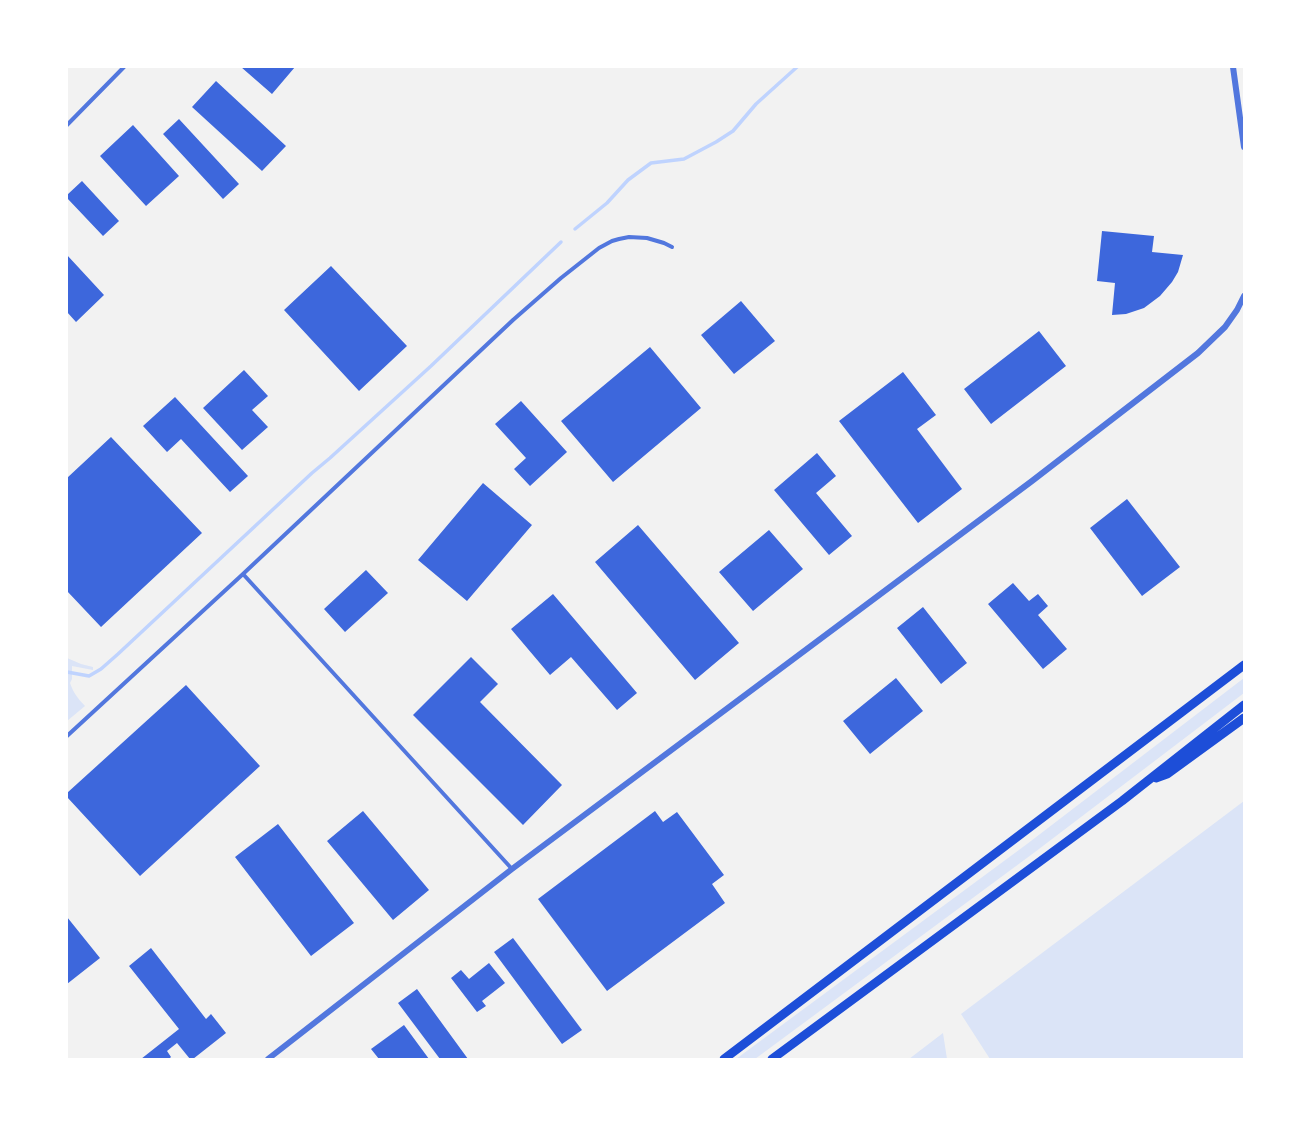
<!DOCTYPE html>
<style>
body{margin:0}
#map{position:relative;width:1311px;height:1126px;overflow:hidden;background:#f2f2f2;font-family:"Work Sans",sans-serif}
canvas{display:block}
.frame{position:absolute;inset:0;border:68px solid #fff;pointer-events:none}
</style>
<div id="map">
<canvas width="1311" height="1126"></canvas>
<div class="frame"></div>
</div>
<script>
const ctx = document.querySelector('canvas').getContext('2d');
ctx.lineJoin = 'round';
function paint(path, color) { ctx.fillStyle = color; ctx.fill(path, 'evenodd'); }
function strokePath(path, color, width, dash) { ctx.strokeStyle = color; ctx.lineWidth = width; ctx.lineCap = dash ? 'butt' : 'round'; ctx.setLineDash(dash || []); ctx.stroke(path); }
paint(new Path2D(`
 M67,658L81,664L93,667V670L72,666V679L70,683C73,692 78,699 85,706L67,721Z
 M1244,678V693L1035,852L755,1059H736L1027,844Z
 M1244,801V1059H990L961,1014Z
 M943,1033L947,1059H909Z`), '#dbe4f7');
strokePath(new Path2D(`
 M575,229L607,203L628,180L651,163L684,159L716,142L733,131L756,104L797,67
 M67,672L89,676L101,669L118,654L312,473L330,458L431,366L561,242`), '#bfd3fe', 3.5);
paint(new Path2D(`
 M241,67H295L272,94Z
 M216,81L286,146L262,171L192,107Z
 M179,119L239,184L223,199L163,134Z
 M133,125L179,176L146,206L100,156Z
 M82,181L119,221L103,236L67,198V195Z
 M1102,231L1154,236L1152,252L1183,255L1178,272L1172,282L1160,296L1144,308L1126,314L1112,315L1115,283L1097,281Z
 M67,255L104,295L76,322L67,312Z
 M331,266L407,346L359,391L284,310Z
 M741,301L775,341L734,374L701,335Z
 M1039,331L1066,366L991,424L964,389Z
 M650,347L701,408L613,482L561,421Z
 M244,370L268,396L252,410L268,427L242,450L203,408Z
 M903,372L936,415L917,429L962,489L918,523L839,421Z
 M175,397L248,476L230,492L181,439L167,452L143,426Z
 M521,401L567,452L530,486L514,469L526,458L495,424Z
 M111,437L202,533L101,627L67,591V478Z
 M817,453L836,476L816,493L852,536L829,555L774,490Z
 M483,483L532,525L467,601L418,560Z
 M1127,499L1180,567L1142,596L1090,528Z
 M638,525L739,643L695,680L595,562Z
 M769,530L803,569L753,611L719,572Z
 M366,570L388,593L345,632L324,609Z
 M1013,583L1029,601L1038,594L1048,606L1038,615L1067,649L1043,669L988,604Z
 M553,594L637,693L617,710L571,657L550,675L511,629Z
 M923,607L967,663L941,684L897,628Z
 M471,657L498,684L480,702L562,785L523,825L413,715Z
 M896,678L923,711L870,754L843,721Z
 M186,685L260,766L140,876L67,797V793Z
 M363,811L429,890L393,920L327,841Z
 M655,811L663,822L677,812L724,875L712,884L725,903L607,991L538,899Z
 M278,824L354,923L311,956L235,857Z
 M67,917L100,958L67,984Z
 M513,938L582,1030L562,1044L494,952Z
 M151,948L206,1019L211,1014L226,1033L193,1059H190L177,1043L167,1051L171,1057L169,1059H141L179,1029L129,966Z
 M489,963L505,983L482,1001L486,1006L477,1012L451,978L461,970L469,979Z
 M417,989L468,1059H440L398,1003Z
 M404,1025L429,1059H379L371,1049Z`), '#3d67dc');
strokePath(new Path2D(`
 M67,125L124,67
 M243,574L512,869
 M67,736L243,574L513,320L561,278L599,248L612,241L619,239L629,237L647,238L664,243L672,247`), '#5277de', 4);
strokePath(new Path2D(`
 M1233,67L1244,147
 M268,1059L512,869L1032,481L1198,353L1225,327L1237,310L1244,296`), '#5277de', 6);
strokePath(new Path2D(`
 M1156,778L1167,774L1244,718
 M724,1059L1244,665
 M772,1059L1122,801L1244,705`), '#1d4ed8', 9);
</script>
